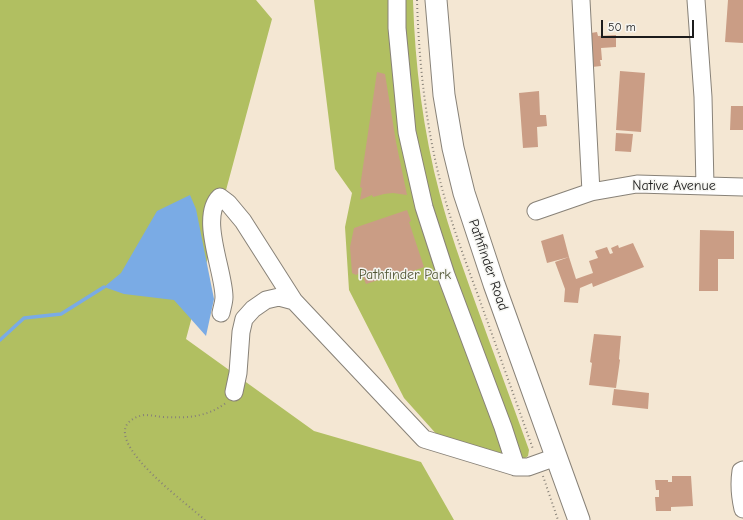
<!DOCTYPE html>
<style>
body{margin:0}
#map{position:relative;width:743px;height:520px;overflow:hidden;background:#f4e7d3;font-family:"Comic Neue",sans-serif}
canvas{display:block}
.scale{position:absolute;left:601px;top:20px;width:93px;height:18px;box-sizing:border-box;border:2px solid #1c1c1c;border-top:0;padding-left:5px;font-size:12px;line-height:14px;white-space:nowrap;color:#1c1c1c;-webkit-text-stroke:3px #f6f6f2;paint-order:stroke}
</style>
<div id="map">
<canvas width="743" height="520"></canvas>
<div class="scale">50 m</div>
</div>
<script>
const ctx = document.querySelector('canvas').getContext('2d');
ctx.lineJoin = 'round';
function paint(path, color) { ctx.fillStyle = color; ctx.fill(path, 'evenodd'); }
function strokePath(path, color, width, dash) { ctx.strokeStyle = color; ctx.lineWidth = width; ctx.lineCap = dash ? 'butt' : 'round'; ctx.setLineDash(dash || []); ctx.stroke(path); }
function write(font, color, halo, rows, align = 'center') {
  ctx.font = font + ' "Comic Neue",sans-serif'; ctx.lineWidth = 3; ctx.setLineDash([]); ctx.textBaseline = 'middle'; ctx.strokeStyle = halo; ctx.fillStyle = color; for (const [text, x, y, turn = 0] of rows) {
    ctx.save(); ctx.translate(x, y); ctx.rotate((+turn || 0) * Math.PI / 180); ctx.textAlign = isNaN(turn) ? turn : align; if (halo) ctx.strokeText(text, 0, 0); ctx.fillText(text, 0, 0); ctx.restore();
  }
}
paint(new Path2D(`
 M0,0H256L272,19L186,339L314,431L421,462L454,520H0Z
 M314,0H413C415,66 423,131 440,195C449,230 462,265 474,299C492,349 511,400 529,450L528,456L524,459L439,437L404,398L349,290L345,227L352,193L335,169Z`), '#b1bf61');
paint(new Path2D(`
 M190,195L196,209L214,299L206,336L174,300L124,294L104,287L121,273L157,211Z`), '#7aabe5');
strokePath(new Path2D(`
 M0,340L24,318L61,314L104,287`), '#7aabe5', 3.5);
paint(new Path2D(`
 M728,0H743V43L725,42Z
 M597,32L598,36L616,35V47L601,48L602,60H600L601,66L592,67L591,33Z
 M620,71L645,73L641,132L616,130Z
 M377,72L385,74L396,142L407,195L393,193L384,194L373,197L372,195L360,200L362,188L360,187Z
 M539,91L540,115H546L547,126L537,127L538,147L523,148L519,93Z
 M731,106H743V130H730Z
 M616,133L633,134L631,152L615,151Z
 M407,210L411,221L409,222L424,267L407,273L406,271L366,284L361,272L356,275L352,273L350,247L354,228Z
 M700,230L734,231V259H718V291H699Z
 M563,234L569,257L547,263L541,241Z
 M633,243L644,267L593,287L592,283L580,288L578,303L564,302L565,289L555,262L569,257L576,279L593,273L589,261L598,258L595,251L607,247L610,254L613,253L611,248L618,245L619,248Z
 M594,334L621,336L619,359L620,360L616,388L589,385L592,363L590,362Z
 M614,389L649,393L648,409L612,405Z
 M672,476H691L693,506L671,507V511H656L655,497H659V490H656L655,480H668V482H672Z`), '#ca9d85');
const minor = new Path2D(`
 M397,0V28L407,132L424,207L446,275L503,427L516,467H528L556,457
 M581,0L591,192
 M696,0L703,97L705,186
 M536,211L591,192L637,184L743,187
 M221,313C222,308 224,302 224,297C224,271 199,217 220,197L228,203L243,221L294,301L424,439L516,467
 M234,392L238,373L241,332L244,319L253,309L266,300L279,297L294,301
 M743,470L741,471C739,484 740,496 743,509`);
const major = new Path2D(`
 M436,0L444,95L453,148L464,193L494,284L579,520`);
strokePath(minor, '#888278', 19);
strokePath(major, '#888278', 23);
strokePath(new Path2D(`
 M417,0C419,65 426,129 443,192C453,228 466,263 479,298C497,348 515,399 533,449
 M543,476L558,520
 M205,520C190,506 108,447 128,423C133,418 138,416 144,415C150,415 156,416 162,417C187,418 205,418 226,403`), '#888278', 2, [1, 3]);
strokePath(minor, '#fff', 17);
strokePath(major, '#fff', 21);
write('14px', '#1c1c1c', '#f6f6f2', [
 ["Native Avenue",674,186],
 ["Pathfinder Road",488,265,71]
]);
write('14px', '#505534', '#f6f6f2', [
 ["Pathfinder Park",405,275]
]);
</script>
